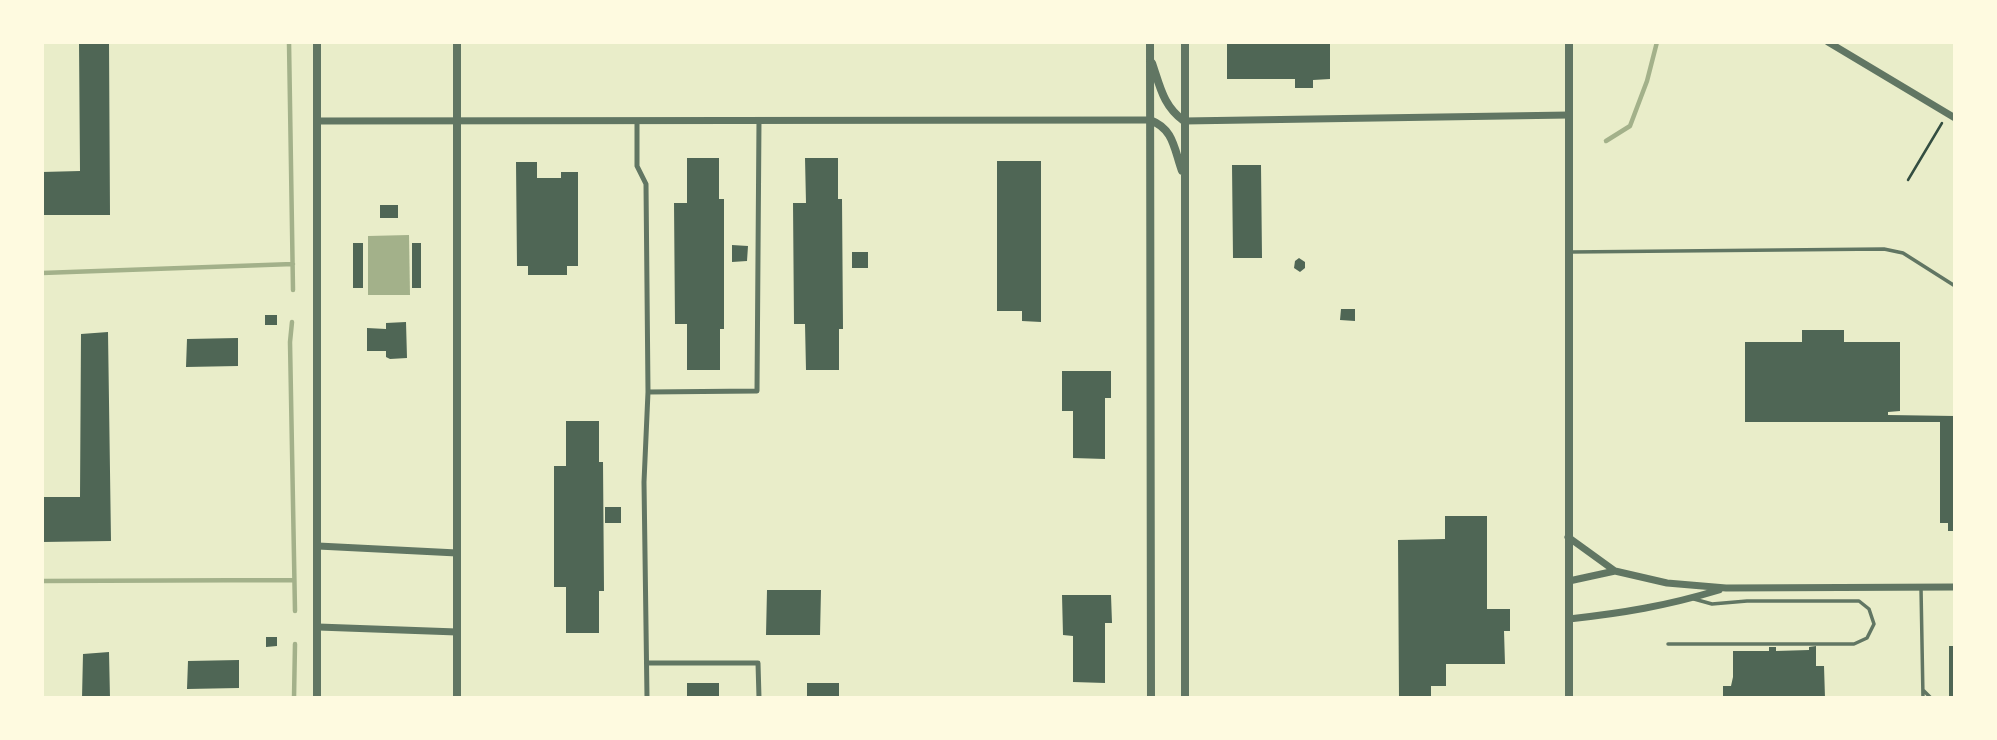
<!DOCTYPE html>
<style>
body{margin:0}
#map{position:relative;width:1997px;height:740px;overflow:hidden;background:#e9edc9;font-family:Mulish,sans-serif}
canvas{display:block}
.frame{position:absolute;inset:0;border:44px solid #fefae0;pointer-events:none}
</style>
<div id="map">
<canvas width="1997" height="740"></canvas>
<div class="frame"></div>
</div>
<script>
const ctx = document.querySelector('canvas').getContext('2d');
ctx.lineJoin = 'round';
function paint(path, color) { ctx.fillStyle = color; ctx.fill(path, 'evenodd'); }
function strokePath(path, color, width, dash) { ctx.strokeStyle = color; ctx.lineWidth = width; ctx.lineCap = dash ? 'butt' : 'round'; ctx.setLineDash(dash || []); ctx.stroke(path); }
paint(new Path2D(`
 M409,235L410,295H368V236Z`), '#a3b18a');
strokePath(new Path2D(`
 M289,42L293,290
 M1606,141L1630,126L1647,81L1657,42
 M42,273L293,264
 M292,322L290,342L295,611
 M42,581L293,580
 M294,698L295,644`), '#a3b18a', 4.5);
paint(new Path2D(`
 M79,42H109L110,215H42V172L80,171Z
 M1227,42H1330V79L1313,80V88H1295V79H1227Z
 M687,158H719V199H724V329H720V370H687V324H675L674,203H687Z
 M805,158H838V199H842L843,329H839V370H806L805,324H794L793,203H806Z
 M997,161H1041V322L1022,321V311H997Z
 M516,162H537V178H561V172H578V266H567V275H528V266H517Z
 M1232,165H1261L1262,258H1233Z
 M380,205H398V218H380Z
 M353,243H363V288H353Z
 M412,243H421V288H412Z
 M732,245L748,246L747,261L732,262Z
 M852,252H868V268H852Z
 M1299,258L1305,262V268L1300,272L1294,268L1295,261Z
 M1341,309H1355V321L1340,320Z
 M265,315H277V325H265Z
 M406,322L407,358L390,359L386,357V351H367V328L386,329V323Z
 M1802,330H1844V342H1900V411L1888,412V415L1955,416V531H1948V523H1940V422H1745V342H1802Z
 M108,332L111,541L42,542V497H80L81,334Z
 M238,338V366L186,367L187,339Z
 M1062,371H1111V398H1105V459L1073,458V411H1062Z
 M566,421H599V462H603L604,591H599V633H566V587H554V466H566Z
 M605,507H621V523H605Z
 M1445,516H1487V609H1510V631H1504L1505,664H1446V686H1431V698H1399L1398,540L1445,539Z
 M767,590H821L820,635H766Z
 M1062,595H1111L1112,623H1105V683L1073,682V636L1063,635Z
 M266,637H277V646L266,647Z
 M1816,646V666H1824L1825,698H1723V686H1731L1733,677V651H1769V647H1776V651L1809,650V647Z
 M1949,646H1955V698H1949Z
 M109,652L110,698H82L83,654Z
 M239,660V688L187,689L188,661Z
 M687,683H719V698H687Z
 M807,683H839V698H807Z`), '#4f6655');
strokePath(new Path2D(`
 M1908,180L1942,123`), '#344e41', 2.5);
strokePath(new Path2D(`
 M1570,252L1884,249L1903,253L1955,286
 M1921,588L1923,698
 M1668,644H1854L1867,638L1874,624L1869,609L1859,601H1747L1712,604L1694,599
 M1923,690L1931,698`), '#617663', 3.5);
strokePath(new Path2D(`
 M637,121V166L646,184L648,392L644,482L647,698
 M648,392L757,391L759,120
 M647,663H758L759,698`), '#617663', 5);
strokePath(new Path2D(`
 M1828,42L1955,118
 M318,121L1150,120
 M1184,121L1569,115
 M1568,537L1615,571
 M318,546L457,553
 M1569,581L1615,571L1667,583L1726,588L1955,587
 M1569,619C1623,613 1666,606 1719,590
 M318,627L457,632`), '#617663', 7);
strokePath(new Path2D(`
 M317,42V698
 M1150,42L1151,698
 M1152,63C1160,86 1163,106 1184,121
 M1150,120C1174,129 1174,149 1182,171
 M457,698V42
 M1185,698V42
 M1569,698V42`), '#617663', 8);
</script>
